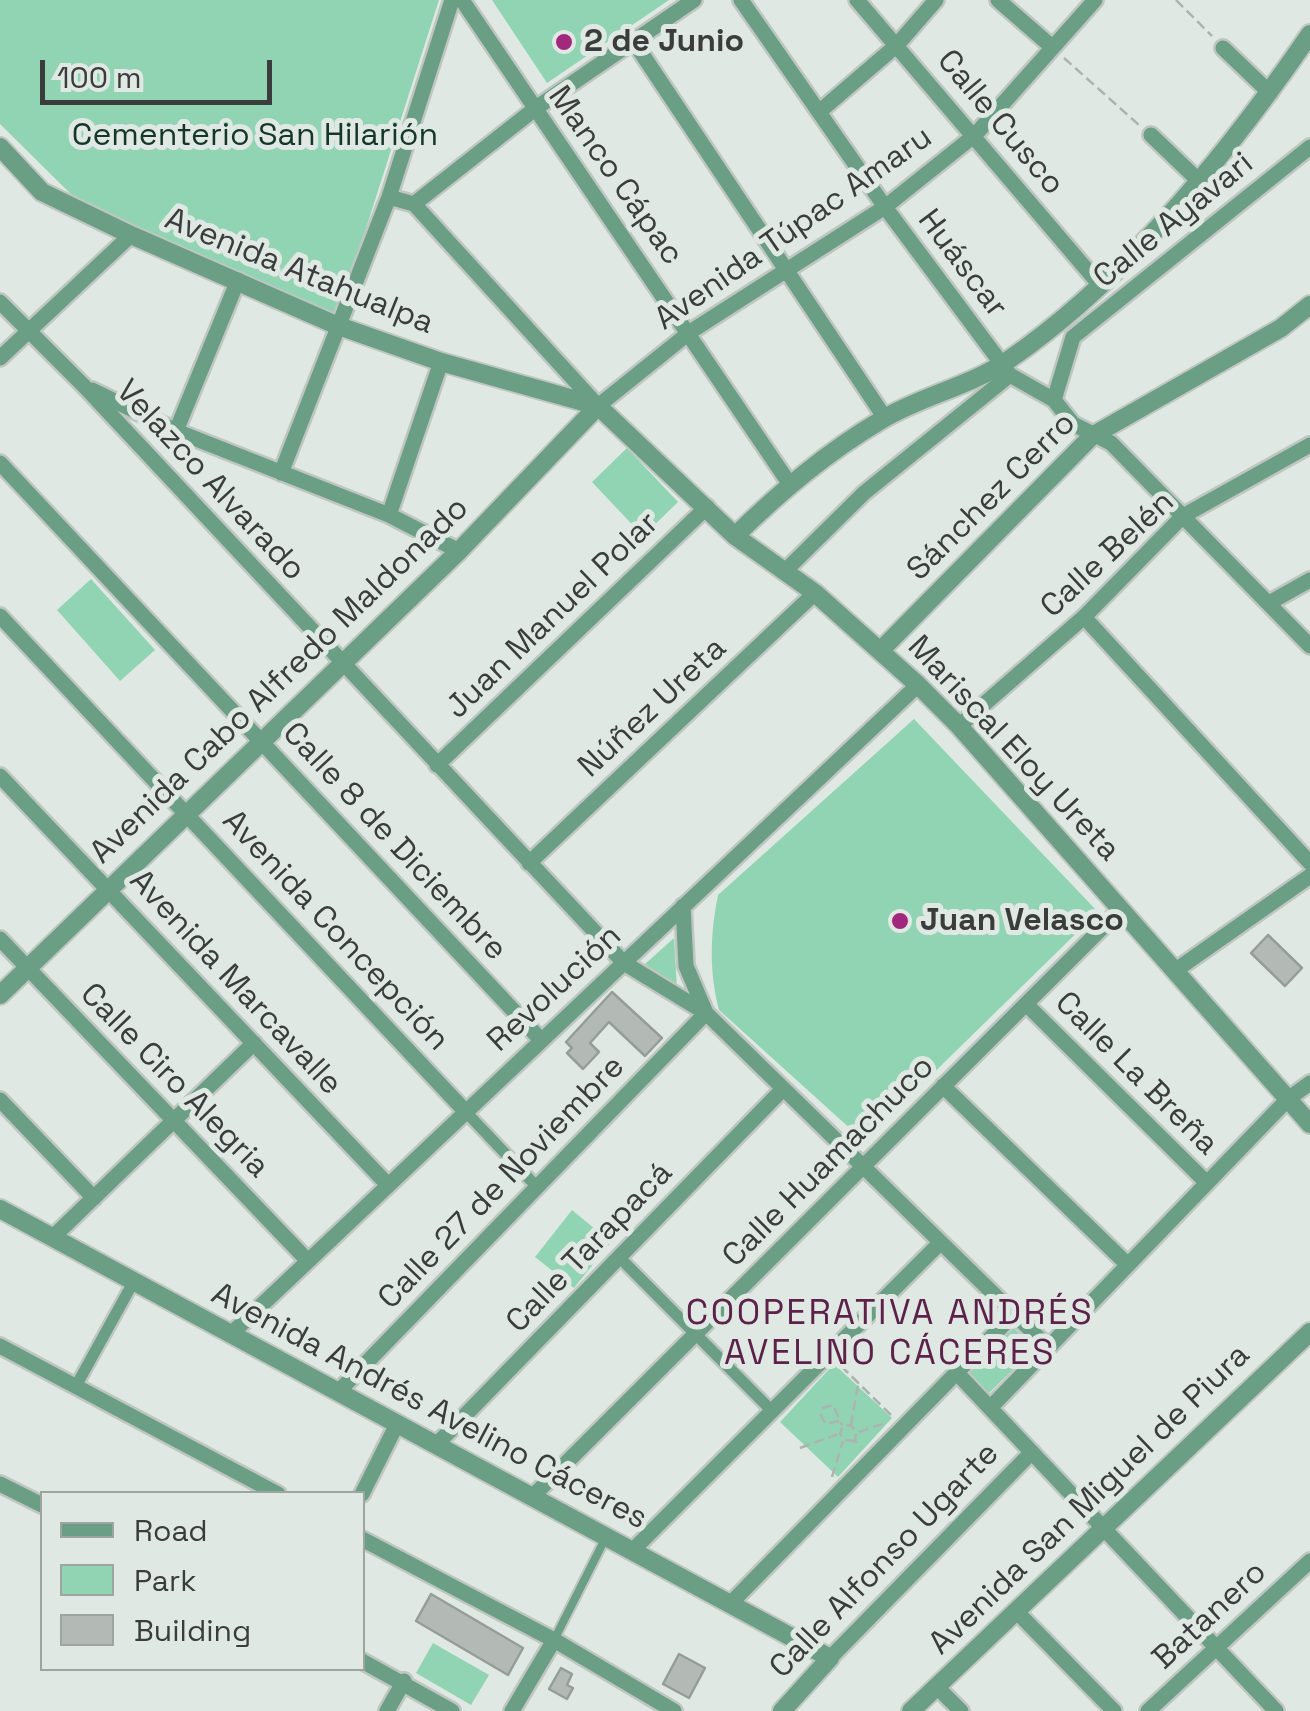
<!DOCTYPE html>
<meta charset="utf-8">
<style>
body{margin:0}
#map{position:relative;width:1310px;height:1711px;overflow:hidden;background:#e0e8e3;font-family:"Space Grotesk",sans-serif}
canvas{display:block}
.legend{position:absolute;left:40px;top:1491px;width:325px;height:180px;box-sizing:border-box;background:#e0e8e3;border:2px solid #9ea4a0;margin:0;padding:12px 18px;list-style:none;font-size:30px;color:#3a3d3b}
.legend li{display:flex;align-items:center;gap:20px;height:50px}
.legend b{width:50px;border:2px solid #9ea4a0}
.scale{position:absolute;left:40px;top:60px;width:232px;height:45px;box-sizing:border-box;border:5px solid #3a3d3b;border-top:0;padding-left:12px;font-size:30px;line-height:35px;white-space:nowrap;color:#3a3d3b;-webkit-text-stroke:8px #e0e8e3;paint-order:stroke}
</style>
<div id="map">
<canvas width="1310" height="1711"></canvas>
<ul class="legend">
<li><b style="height:12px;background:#6a9e85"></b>Road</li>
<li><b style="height:28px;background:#91d4b3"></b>Park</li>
<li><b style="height:28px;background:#b3bab6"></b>Building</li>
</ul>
<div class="scale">100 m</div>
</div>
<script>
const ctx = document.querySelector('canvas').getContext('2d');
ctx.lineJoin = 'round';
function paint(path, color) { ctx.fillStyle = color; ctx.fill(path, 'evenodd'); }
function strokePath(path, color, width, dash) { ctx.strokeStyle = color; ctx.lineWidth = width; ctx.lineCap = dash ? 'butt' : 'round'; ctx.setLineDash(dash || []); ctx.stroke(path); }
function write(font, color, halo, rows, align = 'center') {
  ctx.font = font + ' "Space Grotesk",sans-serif'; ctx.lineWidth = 10; ctx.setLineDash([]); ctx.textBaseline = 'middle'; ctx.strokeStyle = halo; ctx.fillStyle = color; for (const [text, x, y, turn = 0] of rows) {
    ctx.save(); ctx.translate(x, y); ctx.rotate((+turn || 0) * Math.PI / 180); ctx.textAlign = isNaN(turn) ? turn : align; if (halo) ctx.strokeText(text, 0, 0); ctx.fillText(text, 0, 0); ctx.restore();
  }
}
paint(new Path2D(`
 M0,0H439L338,316L85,208L0,124Z
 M492,0H669L547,83Z
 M627,448L678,502L643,536L592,482Z
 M91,579L155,650L120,681L57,610Z
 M914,719L1098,912L864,1141L719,1010C709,971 710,935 718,895Z
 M674,938L677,989L645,964Z
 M572,1210L611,1242L574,1288L535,1257Z
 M1014,1328L1034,1349L987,1395L967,1373Z
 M834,1364L892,1418L838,1477L780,1422Z
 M433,1643L489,1675L471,1705L416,1673Z`), '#91d4b3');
const building = new Path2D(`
 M1268,935L1302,968L1285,986L1251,953Z
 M612,992L662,1038L645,1056L609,1022L590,1043L599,1052L583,1069L567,1053L572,1048L566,1042Z
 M431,1594L523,1648L508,1675L416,1621Z
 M679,1654L705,1668L689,1698L663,1684Z
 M561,1668L572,1674L567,1685L573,1688L567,1699L549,1689Z`);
paint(building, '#b3bab6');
strokePath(building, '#969d99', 2.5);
const service = new Path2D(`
 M554,1640L606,1537`);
const pedestrian = new Path2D(`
 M465,1111L537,1187
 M619,1257L772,1411
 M76,1386L134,1281`);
const minor = new Path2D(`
 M462,0L789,483
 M741,0L885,207L1010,375L1054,400L1073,424L1111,443L1310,646
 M857,0L1099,284
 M998,0L1052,47
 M634,42L885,418
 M1223,48L1270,93
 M819,112L897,45L936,0
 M1151,135L1200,182
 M389,197L414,204L598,406L690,332L885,207L975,135L1095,0
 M414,204L536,108L694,0
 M0,302L84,386L624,963L706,1013L1048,1347
 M1073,337L1310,147
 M0,358L131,235
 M92,390L176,431L389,515L459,551
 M1054,400L1073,337
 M176,431L238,280
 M0,463L541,1040
 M281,473L389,197L452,0
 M389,515L441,362
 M784,572L864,493L1010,375
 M1269,603L1310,580
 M0,616L465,1111
 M1084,617L1310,863
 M959,726L1084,617L1183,516L1310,445
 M437,765L707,507
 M0,776L388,1185
 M529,863L815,593
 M0,939L308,1261
 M1176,970L1310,876
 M1026,1004L1207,1183
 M943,1086L1128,1265
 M0,1100L94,1198
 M53,1237L254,1043
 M231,1334L918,685
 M0,1346L278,1494
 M957,1373L1276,1711
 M338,1392L706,1013L686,966L683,906
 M990,1408L1288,1099L1310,1083
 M436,1445L783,1089
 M0,1484L42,1505
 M362,1494L397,1424
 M532,1497L1121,909
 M362,1539L554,1640L674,1711
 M632,1551L940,1243
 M730,1604L1013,1315
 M1016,1611L1114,1711
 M830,1658L1032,1452
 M362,1661L452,1711
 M937,1687L961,1711
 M387,1711L404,1681
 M512,1711L554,1640
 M1148,1711L1310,1561`);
const tertiary = new Path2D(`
 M0,147L42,192L131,235L336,325L441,362L598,406L735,536L815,593L918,685L959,726L1310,1124
 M735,536C781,491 827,452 883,419C922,396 970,386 1007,361C1125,280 1230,151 1310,34
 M880,651L1092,436L1281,328L1310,305
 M0,995L459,551L598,406
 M0,1209L830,1658L782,1711
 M911,1711L1310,1332`);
strokePath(service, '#bfc6c1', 12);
strokePath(pedestrian, '#bfc6c1', 16);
strokePath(minor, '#bfc6c1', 20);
strokePath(tertiary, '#bfc6c1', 22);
strokePath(new Path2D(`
 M1176,0L1212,36
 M1064,58L1140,126
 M841,1366L892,1416
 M839,1421L826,1424L821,1416L823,1408L833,1405L842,1425
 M851,1425L858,1385
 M859,1432L885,1423
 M855,1441L844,1440L840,1433L843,1426L851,1425L856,1433L855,1441L861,1447
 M800,1448L838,1434
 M832,1477L843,1441`), '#adb4b0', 2.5, [10, 5]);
strokePath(service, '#6a9e85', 8);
strokePath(pedestrian, '#6a9e85', 11);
strokePath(minor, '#6a9e85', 15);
strokePath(tertiary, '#6a9e85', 18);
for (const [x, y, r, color] of [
 [564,42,10,"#a2287e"],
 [900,921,10,"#a2287e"]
]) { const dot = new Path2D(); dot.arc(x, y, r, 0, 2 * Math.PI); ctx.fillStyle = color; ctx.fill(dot); strokePath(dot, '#e0e8e3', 4); }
write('bold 32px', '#3a3d3b', '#e0e8e3', [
 ["2 de Junio",584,42],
 ["Juan Velasco",920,921]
], 'left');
write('32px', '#3a3d3b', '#e0e8e3', [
 ["Calle Cusco",1000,123,50],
 ["Manco Cápac",615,176,55],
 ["Calle Ayavari",1174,221,-39],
 ["Avenida Túpac Amaru",794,229,-35],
 ["Huáscar",962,264,53],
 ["Avenida Atahualpa",299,272,22],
 ["Velazco Alvarado",210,481,47],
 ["Sánchez Cerro",992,497,-45],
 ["Calle Belén",1108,555,-43],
 ["Juan Manuel Polar",553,616,-44],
 ["Avenida Cabo Alfredo Maldonado",280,681,-44],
 ["Núñez Ureta",653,708,-43],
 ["Mariscal Eloy Ureta",1013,749,47],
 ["Calle 8 de Diciembre",394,842,47],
 ["Avenida Concepción",335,931,47],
 ["Avenida Marcavalle",235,983,47],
 ["Revolución",555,989,-43],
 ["Calle La Breña",1136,1074,45],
 ["Calle Ciro Alegria",174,1081,46],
 ["Calle Huamachuco",829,1162,-45],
 ["Calle 27 de Noviembre",502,1183,-46],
 ["Calle Tarapacá",590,1248,-46],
 ["Avenida Andrés Avelino Cáceres",429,1407,28],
 ["Avenida San Miguel de Piura",1090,1500,-44],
 ["Calle Alfonso Ugarte",885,1561,-46],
 ["Batanero",1210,1616,-43]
]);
write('32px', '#153728', '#e0e8e3', [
 ["Cementerio San Hilarión",255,136]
]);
ctx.letterSpacing = '2.5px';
write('35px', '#5c2249', '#e0e8e3', [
 ["COOPERATIVA ANDRÉS",890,1315],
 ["AVELINO CÁCERES",890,1355]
]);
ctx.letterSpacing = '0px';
</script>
